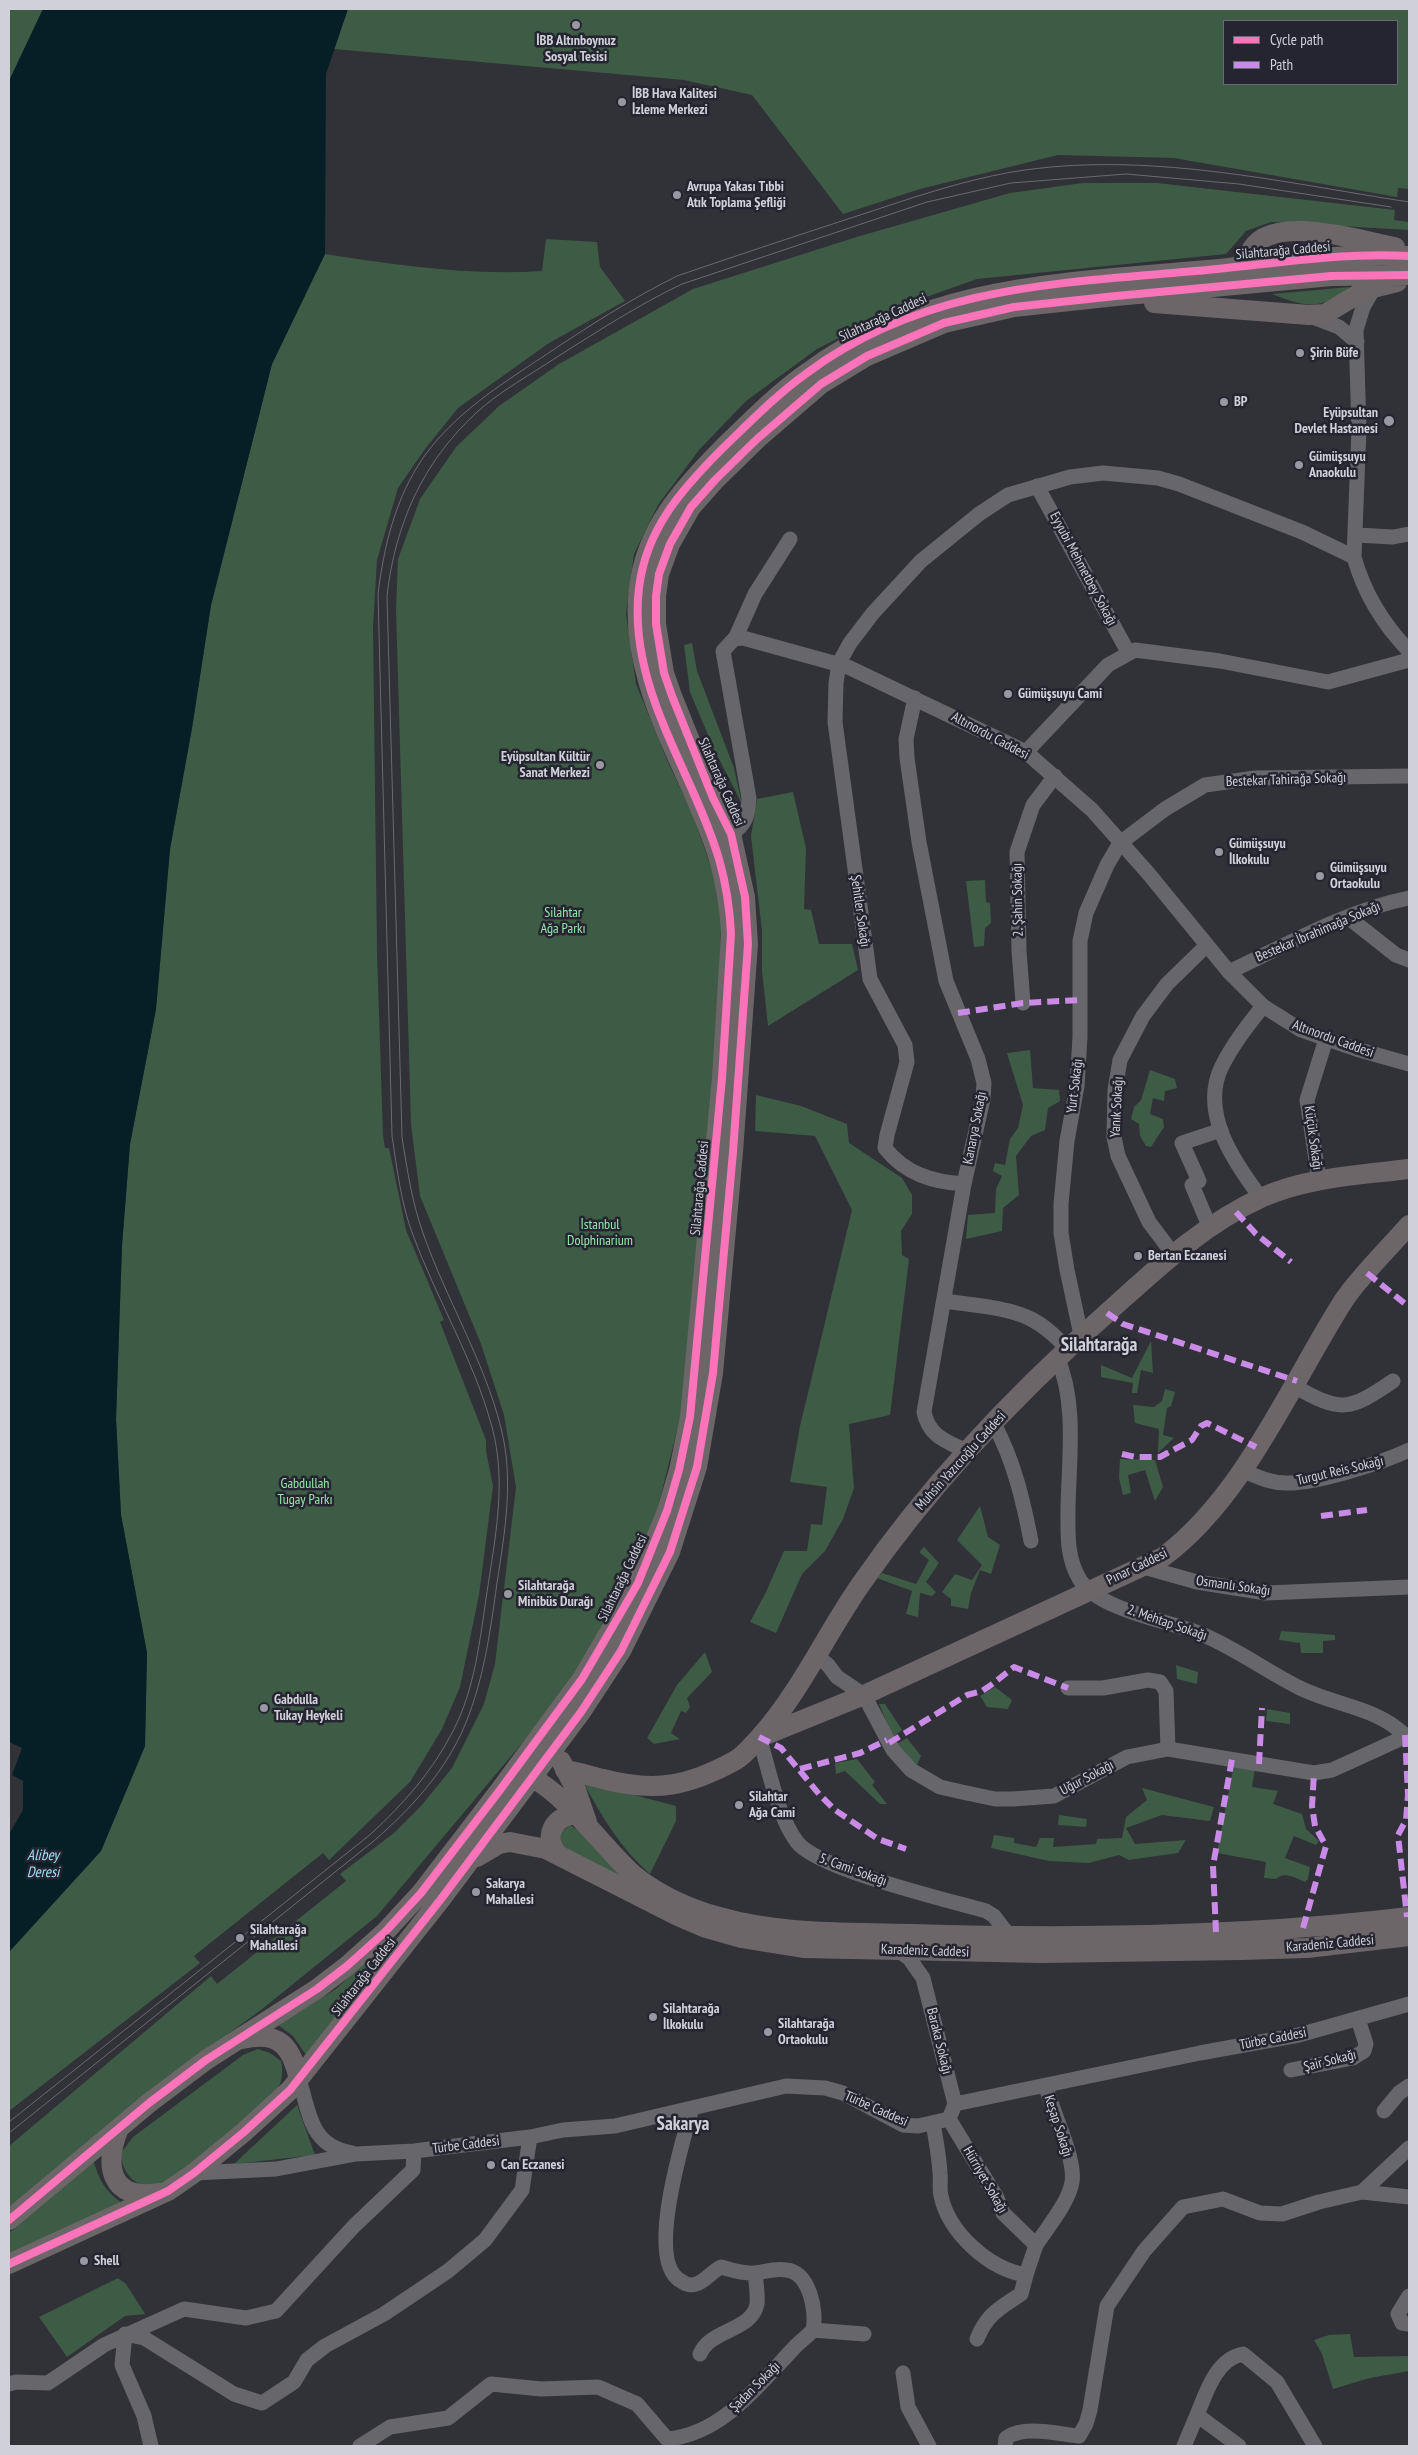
<!DOCTYPE html>
<meta charset="utf-8">
<style>
body{margin:0}
#map{position:relative;width:1418px;height:2455px;overflow:hidden;background:#313138;font-family:"PT Sans Narrow",sans-serif}
canvas{display:block}
.frame{position:absolute;inset:0;border:10px solid #d0d0d8;pointer-events:none}
.legend{position:absolute;left:1223px;top:20px;width:175px;height:65px;box-sizing:border-box;background:#252431;border:1px solid #696974;margin:0;padding:6px 9px;list-style:none;font-size:15px;color:#d0d0d8}
.legend li{display:flex;align-items:center;gap:10px;height:25px}
.legend b{width:25px;border:1px solid #696974}
</style>
<div id="map">
<canvas width="1418" height="2455"></canvas>
<div class="frame"></div>
<ul class="legend">
<li><b style="height:6px;background:#fb73b8"></b>Cycle path</li>
<li><b style="height:6px;background:#ca8be6"></b>Path</li>
</ul>
</div>
<script>
const ctx = document.querySelector('canvas').getContext('2d');
ctx.lineJoin = 'round';
function paint(path, color) { ctx.fillStyle = color; ctx.fill(path, 'evenodd'); }
function strokePath(path, color, width, dash) { ctx.strokeStyle = color; ctx.lineWidth = width; ctx.lineCap = dash ? 'butt' : 'round'; ctx.setLineDash(dash || []); ctx.stroke(path); }
function write(font, color, halo, rows, align = 'center') {
  ctx.font = font + ' "PT Sans Narrow",sans-serif'; ctx.lineWidth = 5; ctx.setLineDash([]); ctx.textBaseline = 'middle'; ctx.strokeStyle = halo; ctx.fillStyle = color; for (const [text, x, y, turn = 0] of rows) {
    ctx.save(); ctx.translate(x, y); ctx.rotate((+turn || 0) * Math.PI / 180); ctx.textAlign = isNaN(turn) ? turn : align; if (halo) ctx.strokeText(text, 0, 0); ctx.fillText(text, 0, 0); ctx.restore();
  }
}
paint(new Path2D(`
 M9,9H43L9,81Z
 M348,9H1409V189L1398,188L1397,197L1174,158L1058,155L920,189L843,214L752,95L684,80L334,49ZM1224,21H1397V84H1224Z
 M1083,183H1157L1395,210L1394,220L1409,222V230L1271,222L1246,231L1226,254L977,279L901,306L817,349L746,401L699,450L658,505L634,554L626,614L636,684L667,760L692,813L711,867L721,903L720,1028L686,1394L655,1519L628,1583L559,1699L377,1916L261,2010L158,2085L9,2209V2146L211,1976L217,1984L346,1881L340,1874L394,1833L421,1806L452,1768L484,1704L495,1664L516,1487L504,1415L481,1344L420,1196L411,1124L396,609L398,559L420,499L456,447L499,406L559,364L693,289L860,236L1010,193Z
 M546,239L597,242L600,267L625,301L549,343L458,408L425,449L398,488L377,560L373,627L377,953L383,1135L385,1148H389L406,1230L444,1320L440,1322L486,1440V1451L493,1486L479,1595L460,1687L442,1729L410,1782L329,1860L323,1853L194,1956L200,1963L9,2111V1952L101,1851L145,1746L147,1653L121,1515L116,1419L122,1245L130,1144L156,1009L170,849L192,728L211,605L272,364L325,254C397,265 469,276 542,271Z
 M1350,287C1321,311 1305,307 1272,294Z
 M692,643L697,671L734,768L742,804L714,749L690,692L684,645Z
 M793,792L806,848L804,909L811,910L819,944H852L858,970L768,1026L762,971V931L751,836L757,799Z
 M985,880L986,902L990,903L991,923L985,928L984,946L974,947L966,881Z
 M1030,1050L1033,1088L1059,1090L1060,1101L1048,1108L1045,1130L1031,1136L1016,1156L1019,1195L1003,1208L1002,1231L966,1239L968,1215L995,1213L996,1189L1002,1176L993,1171L995,1163L1005,1165L1010,1139L1018,1128L1023,1105L1007,1053Z
 M1150,1070L1175,1079L1177,1088L1165,1091L1164,1101L1153,1098L1150,1114L1163,1119L1164,1127L1151,1147L1146,1146L1140,1136L1139,1124L1131,1119L1134,1107L1141,1100Z
 M756,1095L801,1106L847,1124L849,1143L902,1178L912,1195V1214L901,1231L902,1255L909,1259L890,1415L849,1424L854,1488L843,1519L825,1551L802,1574L776,1633L750,1622L766,1592L784,1551H807L811,1524L822,1525L827,1487L790,1482L800,1426L852,1210L815,1136L755,1131Z
 M1151,1341L1153,1373L1141,1370L1137,1393H1132L1133,1383L1101,1377V1365L1132,1378Z
 M1165,1389L1175,1392L1171,1406L1167,1408L1163,1435L1174,1438L1158,1453L1159,1429L1135,1423L1133,1405L1154,1407L1162,1401Z
 M1120,1459L1155,1460L1163,1487L1155,1501L1145,1470L1128,1475L1131,1493L1123,1495L1119,1478Z
 M980,1506L988,1537L1000,1545L991,1574L980,1570L971,1593L968,1609L951,1606V1599L942,1592L955,1574L972,1580L982,1565L957,1540Z
 M924,1547L939,1563L926,1582L936,1592L932,1596L920,1593L918,1617L906,1614L912,1591L877,1578L882,1573L916,1584L929,1560L919,1552Z
 M1281,1631L1335,1635V1640L1323,1641V1653H1301L1300,1643L1279,1640Z
 M705,1652L712,1672L687,1698L690,1707L686,1713L681,1711L671,1733L680,1739L654,1744L647,1738L677,1685Z
 M1176,1665L1198,1672L1197,1684L1177,1679Z
 M995,1687L1012,1700L1008,1709L987,1707L980,1696Z
 M879,1704H885L902,1730L893,1737Z
 M1267,1709L1290,1713V1724L1266,1721Z
 M907,1738L921,1756L916,1767L895,1745Z
 M857,1759L875,1782L872,1785L887,1804H880L845,1771L836,1774L835,1763Z
 M1234,1764L1255,1769L1252,1787L1278,1791L1273,1804L1302,1814L1306,1829L1319,1841L1316,1845L1294,1836L1285,1858L1310,1867L1308,1879L1305,1882C1295,1878 1285,1871 1276,1879L1264,1878L1266,1862L1217,1853Z
 M585,1782L676,1806V1821L650,1874C622,1850 602,1817 584,1784Z
 M1142,1788L1214,1807L1210,1821L1162,1815L1126,1828L1135,1844L1186,1840L1178,1853L1129,1860L1119,1855L1089,1863L1049,1861L991,1848L994,1835L1014,1838V1843L1036,1847L1040,1838H1054L1053,1847L1096,1844L1097,1839L1122,1838L1126,1817L1147,1800Z
 M1059,1815L1087,1819L1086,1827L1058,1825Z
 M570,1825L578,1830L626,1877L623,1882L562,1847L560,1833Z
 M387,1942L392,1947L306,2055L293,2036L278,2025L336,1989Z
 M258,2049L270,2053L281,2061C285,2081 279,2088 267,2103L163,2187C137,2188 125,2179 120,2154L133,2137L243,2055Z
 M297,2105L315,2155L234,2164Z
 M93,2160C99,2178 104,2191 121,2202L9,2256V2233Z
 M118,2278L126,2284L145,2314L125,2316L67,2357L39,2317Z
 M1350,2334L1354,2357L1409,2356V2371L1370,2378L1333,2389L1322,2354L1314,2340L1329,2335Z`), '#3e5b46');
paint(new Path2D(`
 M43,9H348L326,74L325,254L272,364L211,605L192,728L170,849L156,1009L130,1144L122,1245L116,1419L121,1515L147,1653L145,1746L101,1851L9,1952V1834L23,1810V1781L12,1775L22,1748L9,1742V81Z`), '#061f27');
strokePath(new Path2D(`
 M1374,288L1363,307L1356,330L1359,429L1354,557C1364,593 1383,624 1409,651
 M1310,316L1339,327L1357,342
 M1037,486L1128,652
 M1356,535L1393,537L1409,534
 M735,639L755,594L790,539
 M915,698L906,739L907,758L919,842L946,981L978,1059L984,1083L983,1099L964,1184L924,1412C929,1437 947,1441 968,1452
 M1026,752L1108,665L1135,650L1220,661L1328,682L1409,660
 M731,834C746,825 748,815 749,798L723,651L734,639L743,638L848,667L1026,752L1092,810L1148,873L1229,972L1263,1006L1301,1030L1356,1049L1409,1064
 M1349,918L1396,955L1409,960
 M1229,972C1286,945 1348,910 1409,898
 M1023,1003L1019,951L1017,852L1033,805L1055,776
 M1319,1180L1307,1100L1326,1039
 M964,1184C933,1182 905,1174 885,1148L887,1135L907,1062L905,1045L870,979L835,722L836,683L839,663L850,643L873,613L921,561L979,514L1008,495L1070,477L1103,473L1158,478L1179,484L1302,532L1354,557
 M1261,1198C1234,1162 1199,1112 1222,1066C1233,1044 1248,1025 1263,1006
 M1210,1228L1192,1185L1199,1181L1182,1143L1221,1130
 M1173,1254L1149,1222L1118,1156L1114,1137L1115,1090L1120,1060L1143,1016L1167,984L1207,945
 M944,1301C970,1305 1008,1307 1031,1319C1045,1326 1056,1337 1067,1348
 M1081,1335L1067,1270L1061,1233V1204L1067,1141L1077,1086L1080,1037V941L1086,913L1107,865L1120,843L1165,809L1205,785L1255,778L1409,776
 M1057,1357C1077,1402 1069,1459 1068,1507C1068,1533 1066,1557 1080,1580C1099,1610 1168,1621 1199,1633C1236,1648 1267,1672 1302,1689C1338,1706 1375,1707 1405,1735
 M1294,1386C1341,1413 1349,1411 1393,1381
 M994,1424C1014,1461 1023,1500 1031,1541
 M1241,1470C1256,1476 1269,1483 1286,1483C1315,1484 1382,1463 1409,1450
 M1140,1566L1197,1582L1266,1593L1409,1587
 M817,1656L828,1665L837,1677L864,1695L893,1750L911,1770L940,1787L962,1792L995,1799H1013L1054,1796L1127,1757L1168,1749L1314,1773L1332,1770L1409,1735
 M1068,1688H1103L1148,1680L1160,1682L1166,1691L1168,1749
 M759,1737C769,1769 777,1815 797,1842C817,1869 947,1900 986,1911L994,1916L1010,1937
 M1291,2070L1353,2058L1364,2051L1366,2044L1358,2019
 M299,2079C310,2114 310,2146 352,2153
 M955,2104L1200,2053L1299,2035L1409,2004
 M1384,2111L1399,2093L1409,2086
 M933,2123C936,2140 939,2156 940,2173C941,2180 939,2188 941,2196C949,2233 989,2269 1026,2275L1036,2245L1003,2213L997,2198L949,2119
 M1409,2148L1362,2192L1409,2197
 M194,2173L276,2169L356,2154L414,2151L530,2137L563,2130L615,2126L786,2086L825,2088L843,2093L903,2125L918,2126L949,2119L955,2104L923,1978L909,1958L899,1951
 M1036,2245C1047,2228 1069,2202 1072,2182C1076,2158 1052,2112 1046,2086
 M1409,2296L1398,2314L1402,2323L1409,2324
 M813,2330L864,2334
 M977,2339C987,2314 1000,2308 1021,2294L1026,2275
 M700,2354C710,2329 752,2331 757,2304C758,2295 756,2283 755,2273
 M903,2373L908,2407L929,2446
 M9,2384L16,2382L48,2383L104,2345L184,2309L246,2318L276,2311L354,2226L413,2170L414,2151
 M1197,2415C1206,2393 1216,2359 1243,2354L1277,2382L1315,2446
 M151,2446L144,2416L122,2365L125,2334L144,2338L234,2394L262,2403L294,2382L307,2360L325,2346L384,2314L448,2271L485,2240L522,2190L530,2137
 M360,2446L390,2427L448,2418L491,2384L541,2389L598,2387L637,2404L667,2439C721,2435 759,2385 793,2349C799,2342 807,2337 813,2330C817,2312 810,2272 786,2270C775,2268 765,2272 755,2273C743,2274 732,2270 721,2267C712,2271 705,2282 696,2284C691,2286 685,2284 681,2281C645,2262 683,2140 692,2108
 M1005,2446L1006,2438C1024,2425 1058,2434 1079,2436L1086,2424L1090,2410L1107,2306L1144,2251L1183,2207L1223,2199L1260,2213L1282,2214L1319,2202L1362,2192
 M1184,2446L1197,2415L1239,2446`), '#66666b', 15);
strokePath(new Path2D(`
 M1249,278C1248,271 1246,262 1249,255C1265,210 1361,241 1395,247
 M1154,303L1309,315L1325,314L1365,290L1397,282
 M763,1736L864,1695L1163,1557C1244,1497 1291,1383 1344,1300C1360,1276 1390,1247 1409,1225
 M561,1761L576,1790L587,1822
 M565,1770C579,1772 590,1776 603,1779C656,1793 689,1786 736,1760C746,1754 752,1745 760,1737C801,1691 826,1634 861,1584C930,1484 1017,1393 1107,1313C1155,1270 1203,1224 1263,1197C1308,1177 1360,1175 1409,1169
 M519,1775C551,1774 609,1855 635,1876C659,1895 690,1909 719,1917C782,1935 848,1932 912,1934C1078,1939 1245,1937 1409,1917
 M558,1855C542,1836 554,1816 576,1814
 M477,1857L499,1844L510,1842L546,1849L678,1916L706,1928L741,1938L803,1948L1041,1953L1241,1950L1307,1948L1409,1936
 M242,2039C279,2031 291,2045 299,2079
 M119,2128C104,2165 109,2201 159,2193
 M9,2220L149,2103L206,2060L317,1989L347,1966L385,1932L421,1893L500,1790L582,1679L623,1609L638,1583L667,1511L679,1470L690,1417L722,1078L731,934C730,909 726,884 719,859C692,769 627,687 639,588C646,529 682,489 722,449C749,423 776,395 807,373C926,284 1065,283 1207,270C1272,264 1343,252 1409,256
 M9,2264L168,2191L194,2173L244,2132L290,2090L441,1899L581,1712L621,1651L670,1552L697,1467L713,1373L733,1152L748,944L745,897L731,834L713,798L672,696L664,673L656,624V596L659,574L670,544L691,507L715,480L757,439L821,384L867,356L944,323L1014,307L1116,296L1331,276L1409,275`), '#6c6668', 20);
strokePath(new Path2D(`
 M9,2122L371,1834C404,1803 432,1772 453,1731C475,1689 480,1639 487,1592C495,1538 507,1482 492,1427C474,1360 437,1300 413,1235C401,1204 397,1168 392,1136L378,594C384,546 395,499 423,458C454,414 500,385 544,356C587,327 631,299 677,276C738,255 799,235 860,215C909,199 960,181 1012,172C1144,150 1279,182 1409,202
 M9,2133L375,1840C410,1809 441,1776 461,1734C483,1686 490,1634 497,1583C505,1531 514,1479 501,1428C484,1360 446,1299 423,1233C412,1202 407,1169 402,1137L387,596C395,524 423,462 476,413C500,391 530,375 557,357C598,331 638,305 682,284L927,202L1011,183L1126,174L1239,184L1391,207`), '#6a6a6f', 1);
strokePath(new Path2D(`
 M958,1013L1023,1003L1080,1000
 M1236,1212L1256,1234L1291,1262
 M1367,1273L1409,1307
 M1107,1313L1123,1324L1297,1381
 M1122,1454L1135,1457H1160L1192,1440L1201,1426L1207,1423L1256,1447
 M1321,1516L1367,1510
 M1405,1735L1408,1795L1406,1820L1398,1835L1407,1917
 M759,1737L781,1748L819,1794L835,1810L878,1839L906,1849
 M889,1743L967,1695L982,1691L991,1685L1014,1667L1068,1688
 M1259,1764L1262,1708
 M800,1769L860,1753L887,1740
 M1303,1928L1326,1846L1315,1826L1312,1806L1314,1773
 M1216,1932L1213,1866L1232,1759`), '#ca8be6', 6, [12, 6]);
strokePath(new Path2D(`
 M9,2220L149,2103L206,2060L317,1989L347,1966L385,1932L421,1893L500,1790L582,1679L623,1609L638,1583L667,1511L679,1470L690,1417L722,1078L731,934C730,909 726,884 719,859C692,769 627,687 639,588C646,529 682,489 722,449C749,423 776,395 807,373C926,284 1065,283 1207,270C1272,264 1343,252 1409,256
 M9,2264L168,2191L194,2173L244,2132L290,2090L441,1899L581,1712L621,1651L670,1552L697,1467L713,1373L733,1152L748,944L745,897L731,834L713,798L672,696L664,673L656,624V596L659,574L670,544L691,507L715,480L757,439L821,384L867,356L944,323L1014,307L1116,296L1331,276L1409,275`), '#fb73b8', 8);
for (const [x, y, r, color] of [
 [576,25,5,"#9898a0"],
 [622,102,5,"#9898a0"],
 [677,195,5,"#9898a0"],
 [1300,353,5,"#9898a0"],
 [1224,402,5,"#9898a0"],
 [1389,421,6,"#9898a0"],
 [1299,465,5,"#9898a0"],
 [1008,694,5,"#9898a0"],
 [600,765,5,"#9898a0"],
 [1219,852,5,"#9898a0"],
 [1320,876,5,"#9898a0"],
 [1138,1256,5,"#9898a0"],
 [508,1594,5,"#9898a0"],
 [264,1708,5,"#9898a0"],
 [739,1805,5,"#9898a0"],
 [476,1892,5,"#9898a0"],
 [240,1938,5,"#9898a0"],
 [653,2017,5,"#9898a0"],
 [768,2032,5,"#9898a0"],
 [491,2165,5,"#9898a0"],
 [84,2261,5,"#9898a0"]
]) { const dot = new Path2D(); dot.arc(x, y, r, 0, 2 * Math.PI); ctx.fillStyle = color; ctx.fill(dot); strokePath(dot, '#252431', 2); }
write('bold 14px', '#d0d0d8', '#252431', [
 ["İBB Altınboynuz",576,41,"center"],
 ["Sosyal Tesisi",576,57,"center"],
 ["İBB Hava Kalitesi",632,94],
 ["İzleme Merkezi",632,110],
 ["Avrupa Yakası Tıbbi",687,187],
 ["Atık Toplama Şefliği",687,203],
 ["Şirin Büfe",1310,353],
 ["BP",1234,402],
 ["Eyüpsultan",1378,413,"right"],
 ["Devlet Hastanesi",1378,429,"right"],
 ["Gümüşsuyu",1309,457],
 ["Anaokulu",1309,473],
 ["Gümüşsuyu Cami",1018,694],
 ["Eyüpsultan Kültür",590,757,"right"],
 ["Sanat Merkezi",590,773,"right"],
 ["Gümüşsuyu",1229,844],
 ["İlkokulu",1229,860],
 ["Gümüşsuyu",1330,868],
 ["Ortaokulu",1330,884],
 ["Bertan Eczanesi",1148,1256],
 ["Silahtarağa",518,1586],
 ["Minibüs Durağı",518,1602],
 ["Gabdulla",274,1700],
 ["Tukay Heykeli",274,1716],
 ["Silahtar",749,1797],
 ["Ağa Cami",749,1813],
 ["Sakarya",486,1884],
 ["Mahallesi",486,1900],
 ["Silahtarağa",250,1930],
 ["Mahallesi",250,1946],
 ["Silahtarağa",663,2009],
 ["İlkokulu",663,2025],
 ["Silahtarağa",778,2024],
 ["Ortaokulu",778,2040],
 ["Can Eczanesi",501,2165],
 ["Shell",94,2261]
], 'left');
write('14px', '#d0d0d8', '#252431', [
 ["Silahtarağa Caddesi",1283,251,-5],
 ["Silahtarağa Caddesi",883,318,-25],
 ["Eyyubi Mehmetbey Sokağı",1083,569,62],
 ["Altınordu Caddesi",990,736,28],
 ["Bestekar Tahirağa Sokağı",1286,780,-2],
 ["Silahtarağa Caddesi",721,782,66],
 ["2. Şahin Sokağı",1018,900,-91],
 ["Şehitler Sokağı",860,911,82],
 ["Bestekar İbrahimağa Sokağı",1318,932,-23],
 ["Altınordu Caddesi",1333,1039,20],
 ["Yurt Sokağı",1075,1086,-83],
 ["Yanık Sokağı",1117,1107,-87],
 ["Kanarya Sokağı",975,1128,-79],
 ["Küçük Sokağı",1313,1138,82],
 ["Silahtarağa Caddesi",700,1188,-85],
 ["Muhsin Yazıcıoğlu Caddesi",961,1461,-48],
 ["Turgut Reis Sokağı",1340,1471,-13],
 ["Pınar Caddesi",1137,1567,-26],
 ["Silahtarağa Caddesi",623,1578,-64],
 ["Osmanlı Sokağı",1233,1586,8],
 ["2. Mehtap Sokağı",1167,1623,19],
 ["Uğur Sokağı",1087,1778,-28],
 ["5. Cami Sokağı",853,1870,20],
 ["Karadeniz Caddesi",1330,1944,-5],
 ["Karadeniz Caddesi",925,1951,2],
 ["Silahtarağa Caddesi",364,1977,-52],
 ["Türbe Caddesi",1273,2039,-11],
 ["Baraka Sokağı",939,2041,76],
 ["Şair Sokağı",1330,2061,-14],
 ["Türbe Caddesi",876,2109,24],
 ["Keşap Sokağı",1058,2126,72],
 ["Türbe Caddesi",466,2145,-7],
 ["Hürriyet Sokağı",985,2180,60],
 ["Şadan Sokağı",755,2387,-45]
]);
write('14px', '#94e9a8', '#252431', [
 ["Silahtar",563,913],
 ["Ağa Parkı",563,929],
 ["İstanbul",600,1225],
 ["Dolphinarium",600,1241],
 ["Gabdullah",305,1484],
 ["Tugay Parkı",305,1500]
]);
write('italic 15px', '#9ddff6', '#252431', [
 ["Alibey",43,1856],
 ["Deresi",43,1873]
]);
write('bold 19px', '#d0d0d8', '#252431', [
 ["Silahtarağa",1099,1346],
 ["Sakarya",683,2125]
]);
</script>
